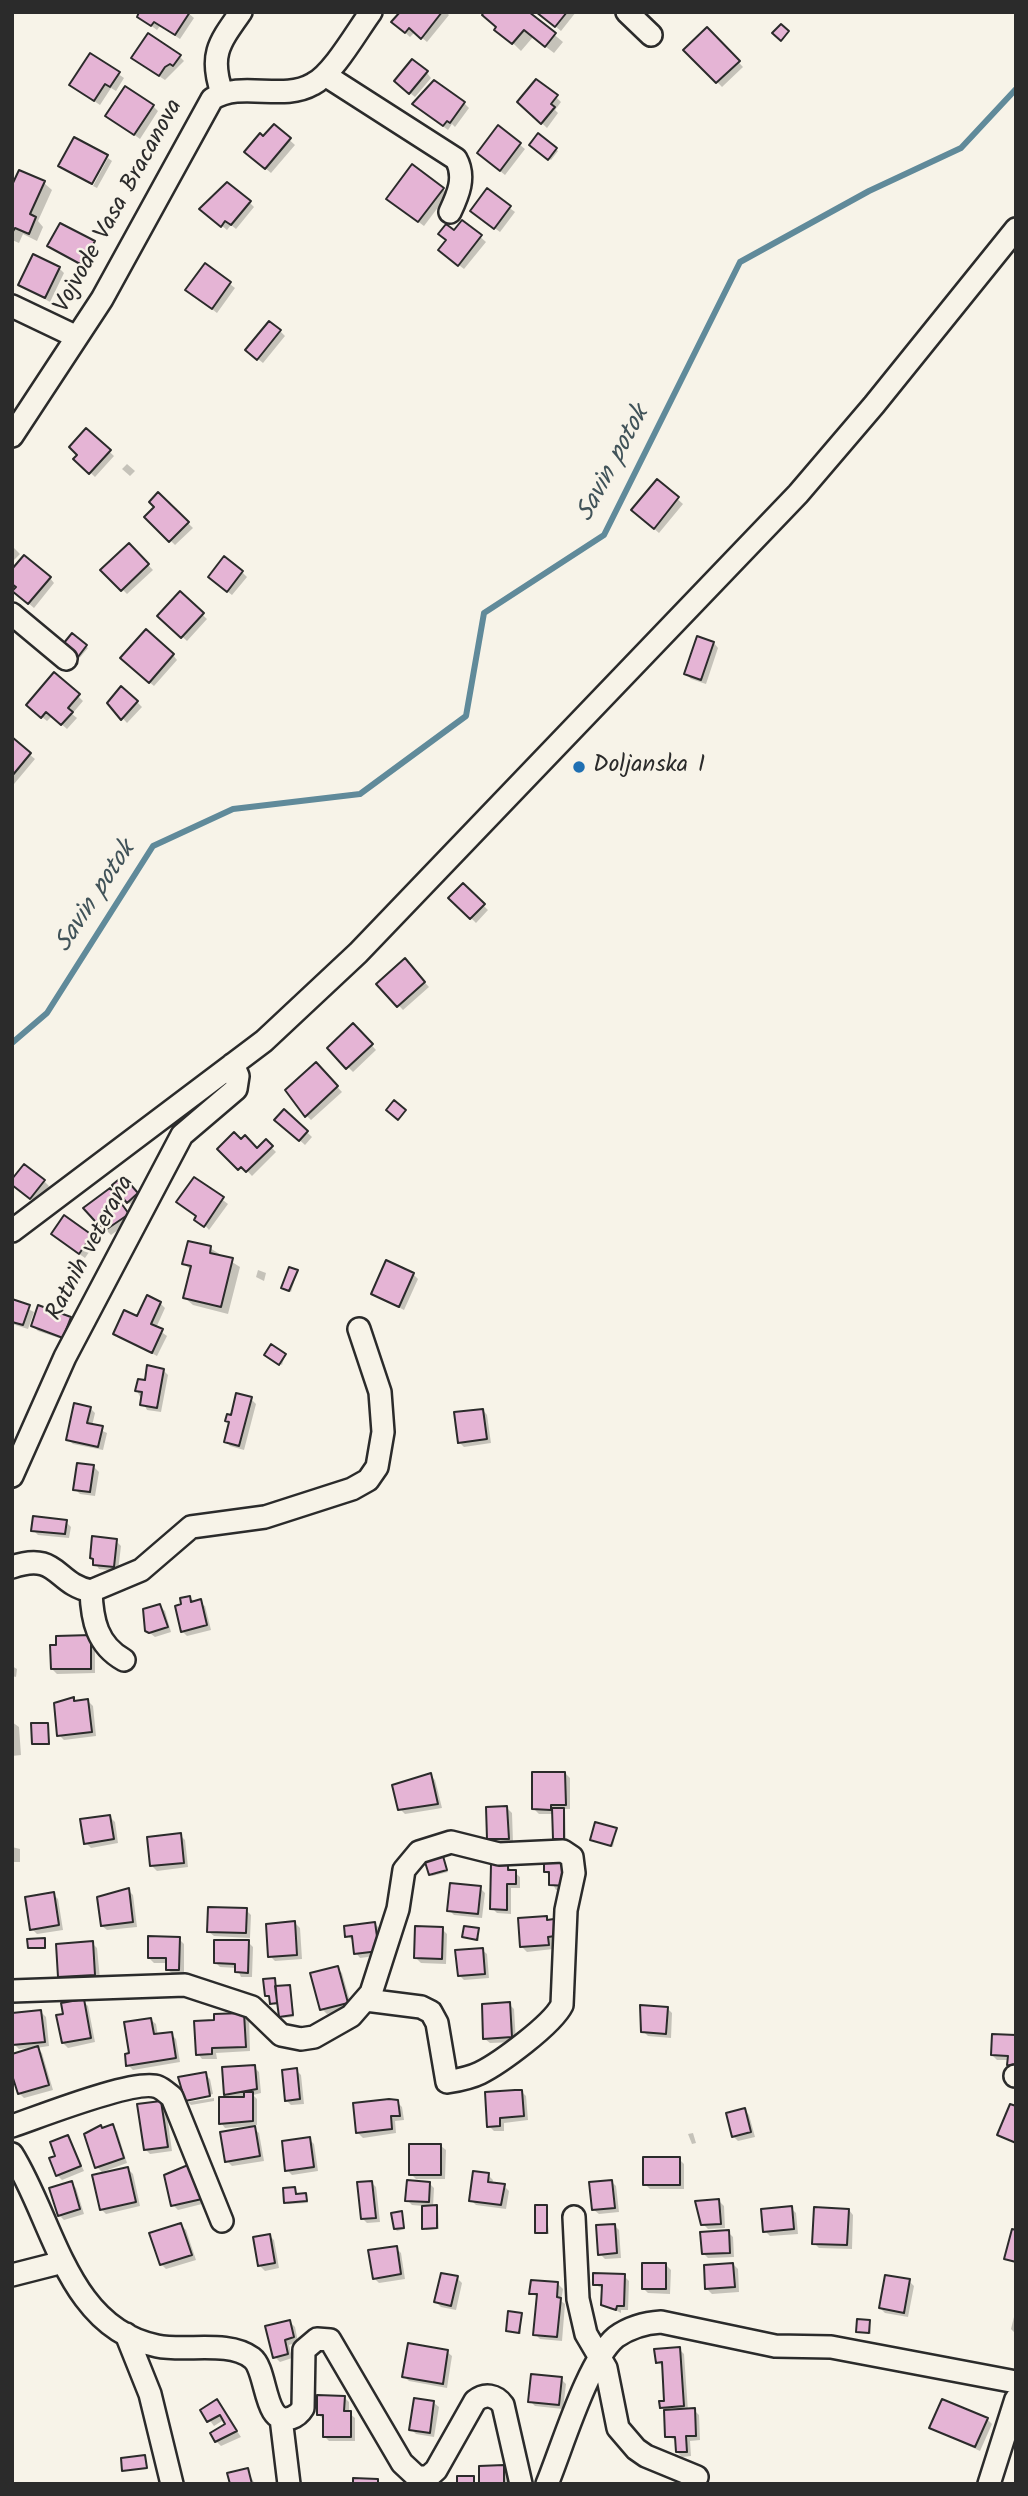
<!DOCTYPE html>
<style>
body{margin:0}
#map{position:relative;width:1028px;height:2496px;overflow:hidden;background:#f7f3e8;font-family:Kalam,sans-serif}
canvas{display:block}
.frame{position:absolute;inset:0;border:14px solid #2b2b2b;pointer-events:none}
</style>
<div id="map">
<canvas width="1028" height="2496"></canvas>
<div class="frame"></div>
</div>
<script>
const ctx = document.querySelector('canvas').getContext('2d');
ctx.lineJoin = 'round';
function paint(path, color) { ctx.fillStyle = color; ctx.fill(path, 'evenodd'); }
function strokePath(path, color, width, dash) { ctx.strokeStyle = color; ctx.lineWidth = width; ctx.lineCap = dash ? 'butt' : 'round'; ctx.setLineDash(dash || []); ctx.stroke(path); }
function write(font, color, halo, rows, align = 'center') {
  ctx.font = font + ' Kalam,sans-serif'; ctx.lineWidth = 5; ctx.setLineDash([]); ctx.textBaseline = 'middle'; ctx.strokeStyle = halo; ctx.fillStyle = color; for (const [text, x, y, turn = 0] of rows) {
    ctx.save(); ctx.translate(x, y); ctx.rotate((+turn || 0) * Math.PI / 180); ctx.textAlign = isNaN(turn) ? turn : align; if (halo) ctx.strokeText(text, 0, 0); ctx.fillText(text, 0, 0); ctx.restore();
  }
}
paint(new Path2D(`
 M187,12L194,18L180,39L160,26L157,30L139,17Z
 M401,12H446L449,15L427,42L415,32L410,37L399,27Z
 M527,12L563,42L554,53L533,37L521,51L484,15Z
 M538,12H576L561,31Z
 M707,29L743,67L722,87L686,50Z
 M91,55L124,78L116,91L111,88L100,105L76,89Z
 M180,57L184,61L165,80L139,63Z
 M427,73L431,78L415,97L401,86Z
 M556,97L561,102L555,110L558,113L547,128L520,102Z
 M464,103L469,108L455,127L452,124L448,130L419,109Z
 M153,106L158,111L140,139L108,116Z
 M274,126L295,145L271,173L252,157Z
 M499,128L525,149L505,175L484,158Z
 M538,136L558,151L551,160L531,145Z
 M106,156L90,184L60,166Z
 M108,158L112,161L97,188L93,186Z
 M44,183L52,190L38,221L43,227L37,241L23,234L19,243L12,240V190Z
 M443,189L448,194L424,226L393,203Z
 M487,191L515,212L500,232L477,215Z
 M214,195L250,203L254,207L236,229L231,225L227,230L202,209Z
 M463,222L486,242L464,269L446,255Z
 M94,243L98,248L87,269L50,246Z
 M205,265L235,288L217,313L192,294Z
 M59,268L64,273L50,302L20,285Z
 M280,331L285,336L263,363L253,355Z
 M86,430L114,456L95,477L76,459Z
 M127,464L135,471L130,476L122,469Z
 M657,481L683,504L659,533L638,515Z
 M158,494L193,528L175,545L147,517L156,507Z
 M129,545L153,570L127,594L103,570Z
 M12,546L20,554L12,562Z
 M242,572L247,577L232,595L215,582Z
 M50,578L54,583L34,608L20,596Z
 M180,594L207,619L187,641L160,616Z
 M72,635L88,648L77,661L62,649Z
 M714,643L718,648L706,684L691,679L686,674Z
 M173,655L177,660L154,686L127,663Z
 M78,696L83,701L72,714L77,718L67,729L52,716L47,721L33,710Z
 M137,702L142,707L127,723L109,703Z
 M12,740L35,759L14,784L12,782Z
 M463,886L488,910L476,923L451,898Z
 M405,961L429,987L403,1010L379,984Z
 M353,1025L376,1050L353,1072L329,1048Z
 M316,1064L342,1092L311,1120L306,1115Z
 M284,1111L312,1137L305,1145L282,1124Z
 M266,1142L276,1152L252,1176L236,1159L233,1162L244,1174L220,1149L257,1150Z
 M123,1178L139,1196L130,1204L114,1186Z
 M195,1179L228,1204L209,1230L198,1217Z
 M44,1181L49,1186L36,1203L16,1188Z
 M115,1196L132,1220L111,1235L85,1209Z
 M64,1218L96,1242L85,1258L58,1239Z
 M210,1248L240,1267L228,1314L193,1305L185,1298L192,1271L184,1264Z
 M258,1270L266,1273L264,1281L256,1277Z
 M297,1272L291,1292L285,1289Z
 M413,1274L418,1279L404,1310L373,1294Z
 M12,1301L34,1312L28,1329L12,1324Z
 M160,1303L165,1308L156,1328L167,1336L157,1356L115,1334Z
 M70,1318L75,1323L68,1341L38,1331L33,1326Z
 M285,1355L282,1365L268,1357Z
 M163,1370L168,1375L161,1412L147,1410L137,1391Z
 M251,1399L256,1404L244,1450L230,1446L226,1441L230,1423L227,1420Z
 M90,1408L95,1413L92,1426L107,1433L103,1450L73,1444L68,1439Z
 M483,1410L487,1415L491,1443L464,1447L459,1442Z
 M94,1467L99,1472L95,1496L80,1494L75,1489Z
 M66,1522L71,1527L69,1538L38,1535L33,1530Z
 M116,1541L121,1546L118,1571L99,1569L92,1558Z
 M189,1598L205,1606L211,1630L187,1636L182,1631L184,1606Z
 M160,1606L165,1611L171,1632L155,1637L146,1630Z
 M90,1637L95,1642V1673L57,1674L52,1669Z
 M12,1666L17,1669L16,1677L12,1676Z
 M65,1699L88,1701L93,1706L96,1736L64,1740L59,1735Z
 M12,1722L19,1727L21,1755L12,1756Z
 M48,1725L50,1745H35L33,1743Z
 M565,1773L570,1778V1809H565L566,1840H556L554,1814H539L534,1809Z
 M430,1775L435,1780L442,1808L405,1814L400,1809Z
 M507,1808L512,1813L513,1843L494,1844L489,1839Z
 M110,1817L115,1822L118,1843L91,1848L86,1843Z
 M616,1830L613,1847L592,1839Z
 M180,1835L185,1840L188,1867L157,1871L152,1866Z
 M12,1847L20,1849V1862H12Z
 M443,1858L448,1872L432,1876L430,1874Z
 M568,1865L572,1890H556L546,1871Z
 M507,1866L520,1877V1888H511V1914L497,1913L492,1908Z
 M480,1888L485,1893L482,1918L454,1915L449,1910Z
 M128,1890L133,1895L137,1927L107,1930L102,1926L115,1892Z
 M53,1894L58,1899L63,1930L37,1934L32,1929Z
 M246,1910L251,1915L250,1938L214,1936L209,1932Z
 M546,1918L558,1926L560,1941H553V1949L527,1952L522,1947Z
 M295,1923L300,1928L302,1959L275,1961L270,1956Z
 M375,1924L380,1929L383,1955L360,1958L356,1953L354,1941L347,1936Z
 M442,1929L447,1934L446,1964L421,1963L416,1958Z
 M478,1930L479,1941L464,1937Z
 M179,1939L184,1944V1975L173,1974L168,1970V1963H154L149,1958Z
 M44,1940L46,1949L30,1948Z
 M248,1942L253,1947L252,1977H241L237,1968L220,1967L215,1962Z
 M92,1943L97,1948L100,1979L65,1981L60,1976Z
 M482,1950L487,1954L489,1978L464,1980L459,1975Z
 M337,1968L342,1973L352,2008L327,2014L322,2009Z
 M274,1980L277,1988L291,1989L294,2017L283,2018L279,2004L274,2005L267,1995Z
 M83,2001L88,2006L95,2042L68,2048L63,2043L65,2015Z
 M509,2004L514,2009L516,2042L490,2043L485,2039Z
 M667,2008L672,2013L671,2038L648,2036L643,2031Z
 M41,2012L46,2017L49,2046L36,2048L42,2053L53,2090L24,2098L19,2093L31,2048L19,2049L14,2044Z
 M244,2014L249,2019L250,2051L216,2053L217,2059H202L198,2054L216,2022Z
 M151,2020L156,2024L158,2036L171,2034L176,2039L180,2062L133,2070L128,2065L131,2055Z
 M1016,2037L1014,2069L1009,2060H997L992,2055Z
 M254,2067L259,2072L261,2093L253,2095L257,2099V2125L251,2126L259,2133L264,2161L232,2166L227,2161L252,2129L251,2126L225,2128L221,2123L231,2099L226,2094Z
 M296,2070L301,2075L304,2104L291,2105L286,2100Z
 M205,2074L210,2079L213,2094L187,2101L180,2078Z
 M521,2091L526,2096L528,2120L504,2123V2131H494L489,2126Z
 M214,2098V2101L191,2105L188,2102Z
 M397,2102L402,2107L404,2120L395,2121L396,2133L363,2138L358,2133Z
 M161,2103L166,2108L172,2151L150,2154L145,2149Z
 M745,2110L749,2115L755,2137L738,2141L733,2136Z
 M112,2126L117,2131L127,2163L102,2172L97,2167L90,2130Z
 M693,2133L696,2143L692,2144L688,2134Z
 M68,2137L84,2171L62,2180L57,2175L58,2157Z
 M180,2137L183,2145L178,2146L175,2138Z
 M309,2139L314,2144L318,2171L292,2175L287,2170Z
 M441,2146L446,2150L445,2179H416L411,2174Z
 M679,2159L684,2164V2189H650L645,2184Z
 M188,2166L206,2203L178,2210L173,2205L174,2170Z
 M128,2169L133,2174L140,2206L106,2214L101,2209Z
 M488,2175L493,2180L492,2184L504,2186L509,2191L506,2209L476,2205L471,2200Z
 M611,2181L616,2186L619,2212L599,2214L594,2210Z
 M371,2182L376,2187L380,2222L367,2223L362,2218Z
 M71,2183L76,2188L84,2214L64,2220L59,2215Z
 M429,2183L434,2188L433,2207L438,2209L439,2229L426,2230L423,2206L412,2205L407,2200Z
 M294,2189L297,2196L306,2195L308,2203L288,2204L286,2202Z
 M719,2201L724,2206L725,2228L708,2229L703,2224Z
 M546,2207L549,2234H538L536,2232Z
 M791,2208L796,2213L798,2234L770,2236L765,2231Z
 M849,2210L853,2215L852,2249L819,2248L814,2243Z
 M401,2213L405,2229L397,2231L395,2229Z
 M181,2225L186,2230L196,2260L166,2269L161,2264Z
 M614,2225L619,2230L621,2258L605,2259L600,2254Z
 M728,2232L733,2237L734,2257L708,2258L703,2253Z
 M269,2235L274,2240L279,2268L265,2271L260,2266Z
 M396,2248L401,2253L405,2279L379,2283L374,2278Z
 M733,2264L738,2269L739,2292L712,2294L707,2289Z
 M666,2265L671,2270L670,2294L648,2293L643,2288Z
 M624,2276L629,2281L628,2310H621V2313L603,2304V2289L594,2284Z
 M457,2278L462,2283L456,2310L441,2307L436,2302Z
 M909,2281L914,2286L908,2317L885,2313L880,2308Z
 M558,2284L563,2289L561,2301L565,2304L562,2341L540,2339L535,2334L539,2298L531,2293Z
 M1016,2309V2334L1011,2329Z
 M521,2314V2334L510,2332L508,2330Z
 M290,2322L295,2327L298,2342L289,2345L292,2358L280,2362L275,2357Z
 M870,2322L871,2334L858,2331Z
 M679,2349L684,2354L688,2411L694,2410L699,2415L700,2440L690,2441L691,2456L682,2457L677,2452V2441L667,2436L666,2412L661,2407L666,2403L664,2367L657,2362Z
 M447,2352L452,2356L447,2388L409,2381L404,2377Z
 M561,2379L566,2384L563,2409L535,2406L530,2401Z
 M344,2397L349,2402V2413L355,2418V2441H329L324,2436V2420L319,2415Z
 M217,2401L241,2437L221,2446L216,2441L228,2424L225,2419L214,2426L202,2410Z
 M434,2403L439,2407L434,2437L416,2434L411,2429Z
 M987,2419L992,2424L980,2451L931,2428Z
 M145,2457L148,2469L124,2470Z
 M503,2467L508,2472V2484H481Z
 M247,2470L255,2484H232Z`), '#0003');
strokePath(new Path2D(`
 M12,1043L47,1013L153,846L233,809L360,794L466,716L484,613L604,535L740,262L869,191L961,148L1016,89`), '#608a9a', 6);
const building = new Path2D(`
 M139,12H190L175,35L154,22L151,26L137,17Z
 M400,12H442L421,39L409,28L405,33L391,22Z
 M484,12H529L556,33L545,47L524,30L512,44L494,30L496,27L482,15Z
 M536,12H567L555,27Z
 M781,24L789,31L781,41L772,33Z
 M707,27L740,61L716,83L683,50Z
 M148,33L181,55L173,66L170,64L165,67L159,76L131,58Z
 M90,53L120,72L110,87L105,84L94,101L69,85Z
 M412,59L428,71L409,94L394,81Z
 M536,79L558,95L551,104L555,107L541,124L517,102Z
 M434,80L465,102L450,123L447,121L443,126L412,104Z
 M125,86L154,105L134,135L105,116Z
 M274,124L291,138L265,169L244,152L260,133L263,136Z
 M498,125L521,143L500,171L477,153Z
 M538,133L557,148L548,160L529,145Z
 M74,137L108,155L92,184L58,166Z
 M412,164L444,188L418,222L386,199Z
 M19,170L45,181L30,214L36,217L29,234L15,228L12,233V185Z
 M227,182L251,201L231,225L225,221L221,227L199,209Z
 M487,188L511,206L494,229L470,211Z
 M462,220L482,235L458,266L438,250L446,240L438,234L446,224L454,230Z
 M60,223L95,241L82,265L47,246Z
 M33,254L60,267L45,298L18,285Z
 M205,263L231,282L212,309L185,290Z
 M269,321L281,330L257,360L245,350Z
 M86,428L111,450L89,474L73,459L77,455L69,447Z
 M657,479L679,497L654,529L631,510Z
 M158,492L189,522L169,542L144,517L154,507L149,502Z
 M129,543L149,564L121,591L100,570Z
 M24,555L51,577L28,604L12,591L16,587L12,584V569Z
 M224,556L243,571L227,592L208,577Z
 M180,591L204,613L181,638L157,616Z
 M146,629L174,654L149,683L120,658Z
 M72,633L87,645L75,661L59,649Z
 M697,636L714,642L701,680L684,674Z
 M54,672L80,694L68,708L73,712L61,725L46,712L41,718L26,705Z
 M121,686L138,701L121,720L107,703Z
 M12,737L31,753L12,776Z
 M463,883L485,904L470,919L448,898Z
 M405,958L425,982L397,1007L376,984Z
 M353,1023L373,1044L346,1069L327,1048Z
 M316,1062L338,1086L305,1117L285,1090Z
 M394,1100L406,1110L398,1120L386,1110Z
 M284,1109L308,1131L299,1141L274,1120Z
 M234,1132L241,1139L245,1135L257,1148L266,1139L273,1146L246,1172L241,1167L238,1170L217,1149Z
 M24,1164L45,1180L30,1199L12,1185V1179Z
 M123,1176L138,1193L127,1203L112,1185Z
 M194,1177L224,1197L204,1227L194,1220L196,1216L176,1202Z
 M110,1188L129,1214L104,1231L83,1208Z
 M64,1215L92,1235L79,1254L51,1234Z
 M188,1241L211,1246L210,1253L233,1258L221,1307L183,1298L191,1266L182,1264Z
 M386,1260L414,1273L399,1307L371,1294Z
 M289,1267L298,1270L289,1291L281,1288Z
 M147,1295L161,1302L151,1324L163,1329L152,1353L113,1334L124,1310L137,1316Z
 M12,1299L30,1305L23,1325L12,1322Z
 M38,1305L71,1317L63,1338L31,1326Z
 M271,1344L286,1354L279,1365L264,1355Z
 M147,1365L164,1369L157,1408L140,1405L142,1392L135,1391L138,1379L145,1380Z
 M236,1393L252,1397L239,1446L224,1442L229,1422L225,1421L227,1414L231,1415Z
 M74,1403L91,1407L87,1423L103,1426L98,1447L66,1440Z
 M483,1409L487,1439L458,1443L454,1412Z
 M77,1463L94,1465L90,1492L73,1490Z
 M33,1516L67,1520L65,1534L31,1531Z
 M92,1536L117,1539L114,1567L93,1565V1559L90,1558Z
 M190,1596L191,1602L201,1599L207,1625L181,1632L175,1606L181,1604L180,1598Z
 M160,1604L168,1627L149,1633L145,1631L143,1609Z
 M91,1635V1669H51L50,1645H56V1636Z
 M74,1697V1701L88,1699L92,1732L57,1736L54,1703Z
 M31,1723H48L49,1744H32Z
 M532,1772H565L566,1805H551V1810L532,1809Z
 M431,1773L438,1804L398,1810L392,1785Z
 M507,1806L509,1839H487L486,1807Z
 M552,1808H564V1839H553Z
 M110,1815L114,1839L84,1844L80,1819Z
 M595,1822L617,1828L611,1846L590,1840Z
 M181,1833L184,1863L150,1866L147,1837Z
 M443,1856L447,1870L429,1875L425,1862Z
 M544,1862L569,1863L568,1886L549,1885V1872H544Z
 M491,1864H508V1870H516V1884H507V1910L490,1909Z
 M450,1883L481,1886L478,1914L447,1911Z
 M129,1888L133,1922L101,1926L97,1897Z
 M54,1892L59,1925L30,1930L25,1897Z
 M208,1907L247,1908L246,1933L207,1932Z
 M547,1916V1920L554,1919L555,1936L548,1937L549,1945L520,1947L518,1918Z
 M295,1921L297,1955L268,1957L266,1924Z
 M375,1922L379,1951L354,1954L352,1936L345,1937L344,1926Z
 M415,1926L443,1927L442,1959L414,1958Z
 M464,1926L479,1928L477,1940L462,1937Z
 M148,1936L180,1937L179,1970H166V1958H148Z
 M45,1938V1948H28L27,1939Z
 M214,1940H249L248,1973L235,1972V1964L214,1963Z
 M93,1941L95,1975L58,1977L56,1944Z
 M483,1948L485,1974L458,1976L455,1950Z
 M338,1966L348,2003L320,2010L310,1973Z
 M275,1978L277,2003L270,2004L269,1996H265L263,1979Z
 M290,1985L293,2015L279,2017L275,1986Z
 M84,1999L91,2038L62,2043L56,2015L63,2014L61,2003Z
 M510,2002L512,2037L483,2039L482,2004Z
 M640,2005L668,2007L666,2034L641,2032Z
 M41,2010L45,2042L12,2045V2013Z
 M244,2013L246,2047L212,2048V2054L196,2055L194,2021L214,2020V2014Z
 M151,2018L154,2034L172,2032L176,2058L126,2066L125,2054L129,2053L124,2022Z
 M992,2034L1016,2035V2066L1007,2065L1008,2056L991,2055Z
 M38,2046L49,2085L18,2094L12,2075V2054Z
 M255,2065L257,2089L224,2095L222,2067Z
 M297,2068L300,2099L285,2101L282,2070Z
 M206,2072L210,2096L185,2101L178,2077Z
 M515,2090H522L524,2116L500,2118V2126L487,2127L485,2092Z
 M244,2092H253V2121L219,2124V2097H244Z
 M389,2099L398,2100L400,2116H391L392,2129L356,2133L353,2103Z
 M161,2101L168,2147L144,2150L137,2104Z
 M1010,2104L1016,2106V2143L997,2135Z
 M745,2108L751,2132L732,2137L726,2113Z
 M113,2124L124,2158L95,2168L84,2134L101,2125L102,2128Z
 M255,2126L260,2156L225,2162L220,2132Z
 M68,2135L81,2166L56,2176L49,2158L55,2156L50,2142Z
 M310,2137L314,2167L285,2171L282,2141Z
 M409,2144H441V2175H409Z
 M643,2157H680V2185H643Z
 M188,2165L189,2169L195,2167L202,2199L171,2206L164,2175Z
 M128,2167L136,2202L100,2210L92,2175Z
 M473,2171L489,2173L488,2182L505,2184L501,2205L469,2201Z
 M407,2180L430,2182L429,2202L405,2201Z
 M612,2180L615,2208L592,2210L589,2182Z
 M72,2181L80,2209L58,2216L49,2188Z
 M372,2181L376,2218L361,2219L357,2182Z
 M295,2187L296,2194L306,2193L307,2201L284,2203L283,2188Z
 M719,2199L721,2224L701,2225L695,2201Z
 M437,2205V2228L422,2229V2206Z
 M535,2205H547V2233H535Z
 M792,2206L794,2229L763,2232L761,2209Z
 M814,2207L849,2209L847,2245L812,2244Z
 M402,2211L404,2228L394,2229L391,2213Z
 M181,2223L192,2255L160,2265L149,2233Z
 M615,2224L617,2253L598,2255L596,2225Z
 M1012,2229L1016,2230V2262L1004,2259Z
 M729,2230L730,2253L702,2254L700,2232Z
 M270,2234L275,2263L258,2266L253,2237Z
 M397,2246L401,2274L373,2279L368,2250Z
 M642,2263H666V2289H642Z
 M733,2263L735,2287L705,2289L704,2265Z
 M441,2273L458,2276L451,2306L434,2302Z
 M593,2273L625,2274L624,2306H617L616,2310L601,2305L602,2285H593Z
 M885,2275L910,2279L904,2313L879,2308Z
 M531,2280L558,2282L557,2297L561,2298L557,2337L533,2335L537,2294H529Z
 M508,2311L522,2313L519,2333L506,2331Z
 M857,2319L870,2320L869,2333L856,2332Z
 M290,2320L294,2337L285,2340L288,2354L273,2358L265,2326Z
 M408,2343L448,2350L443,2384L402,2377Z
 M680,2347L684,2406L660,2408L659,2401H664L662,2362L656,2363L654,2349Z
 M531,2374L562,2377L559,2405L528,2402Z
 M317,2395L345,2396L344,2411H351V2437H323V2415H317Z
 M414,2398L434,2401L430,2433L409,2430Z
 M217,2399L237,2431L215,2442L210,2433L225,2424L220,2415L207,2422L200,2410Z
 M942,2399L988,2418L975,2447L929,2428Z
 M695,2408L696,2436H686L687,2452H676L675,2437H665L664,2410Z
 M145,2455L147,2468L122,2471L121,2458Z
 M504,2465V2484H479V2466Z
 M248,2468L252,2484H230L227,2473Z
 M457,2476H474V2484H457Z
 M353,2478L378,2479V2484H353Z`);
paint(building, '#e5b4d5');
strokePath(building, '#2b2b2b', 2);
const minor = new Path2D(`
 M627,12L651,35
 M325,75L456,159C466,177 458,195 450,212
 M222,93C209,55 219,43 241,12
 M12,306L77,337
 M12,436L102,299L212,99C242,80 282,102 313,84C333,74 357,31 371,12
 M12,614L66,659
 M12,1231L264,1041L358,953L798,494L874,405L1016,229
 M12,1476L65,1357L182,1135L236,1089L238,1076L233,1064
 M12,1567C58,1551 55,1584 91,1591L141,1570L191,1527L265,1517L352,1489L368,1480L377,1467L383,1432L380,1392L359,1329
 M91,1591C92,1620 97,1645 124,1660
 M12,1991L185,1985L252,2007L281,2035L301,2039L314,2037L351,2016L371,1993L398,1909L404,1870L419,1852L451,1842L499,1854L563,1851L572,1857L574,1873L566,1910L562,2005C552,2025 500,2063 480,2073C470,2078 459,2080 447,2082L437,2023L431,2012L421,2007L366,2000
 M1015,2076H1016
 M12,2126C39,2117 136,2078 158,2087C163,2089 168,2094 172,2097L222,2221
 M12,2154C54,2221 67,2328 157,2346C186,2352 228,2340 252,2358C268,2370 263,2427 291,2418C297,2416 300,2413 303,2408L304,2350L317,2339L330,2340L402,2463L417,2477H428L436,2470L475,2401C485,2393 496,2395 503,2405L521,2484
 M574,2217L578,2299L586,2334L606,2368L618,2428L636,2449L646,2456L697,2477
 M12,2275L63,2262
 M126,2334L150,2394L172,2484
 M281,2418L289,2484
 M547,2484C562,2448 588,2360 616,2337C630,2327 645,2323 661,2322L775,2346L831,2347L1016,2382
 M989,2484L1016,2399`);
strokePath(minor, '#2b2b2b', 26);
strokePath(minor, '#f7f3e8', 21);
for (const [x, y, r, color] of [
 [579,767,7,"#1f6fb2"]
]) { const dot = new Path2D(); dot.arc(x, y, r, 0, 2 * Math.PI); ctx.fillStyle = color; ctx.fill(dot); strokePath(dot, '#f7f3e8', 2.5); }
write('24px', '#2b2b2b', '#f7f3e8', [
 ["Vojvode Vasa Bracanova",120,207,-61],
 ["Ratnih veterana",92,1249,-62]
]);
write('24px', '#2b2b2b', '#f7f3e8', [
 ["Doljanska I",593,767]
], 'left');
write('italic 26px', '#415359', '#f7f3e8', [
 ["Savin potok",615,465,-62],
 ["Savin potok",97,898,-57]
]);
</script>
